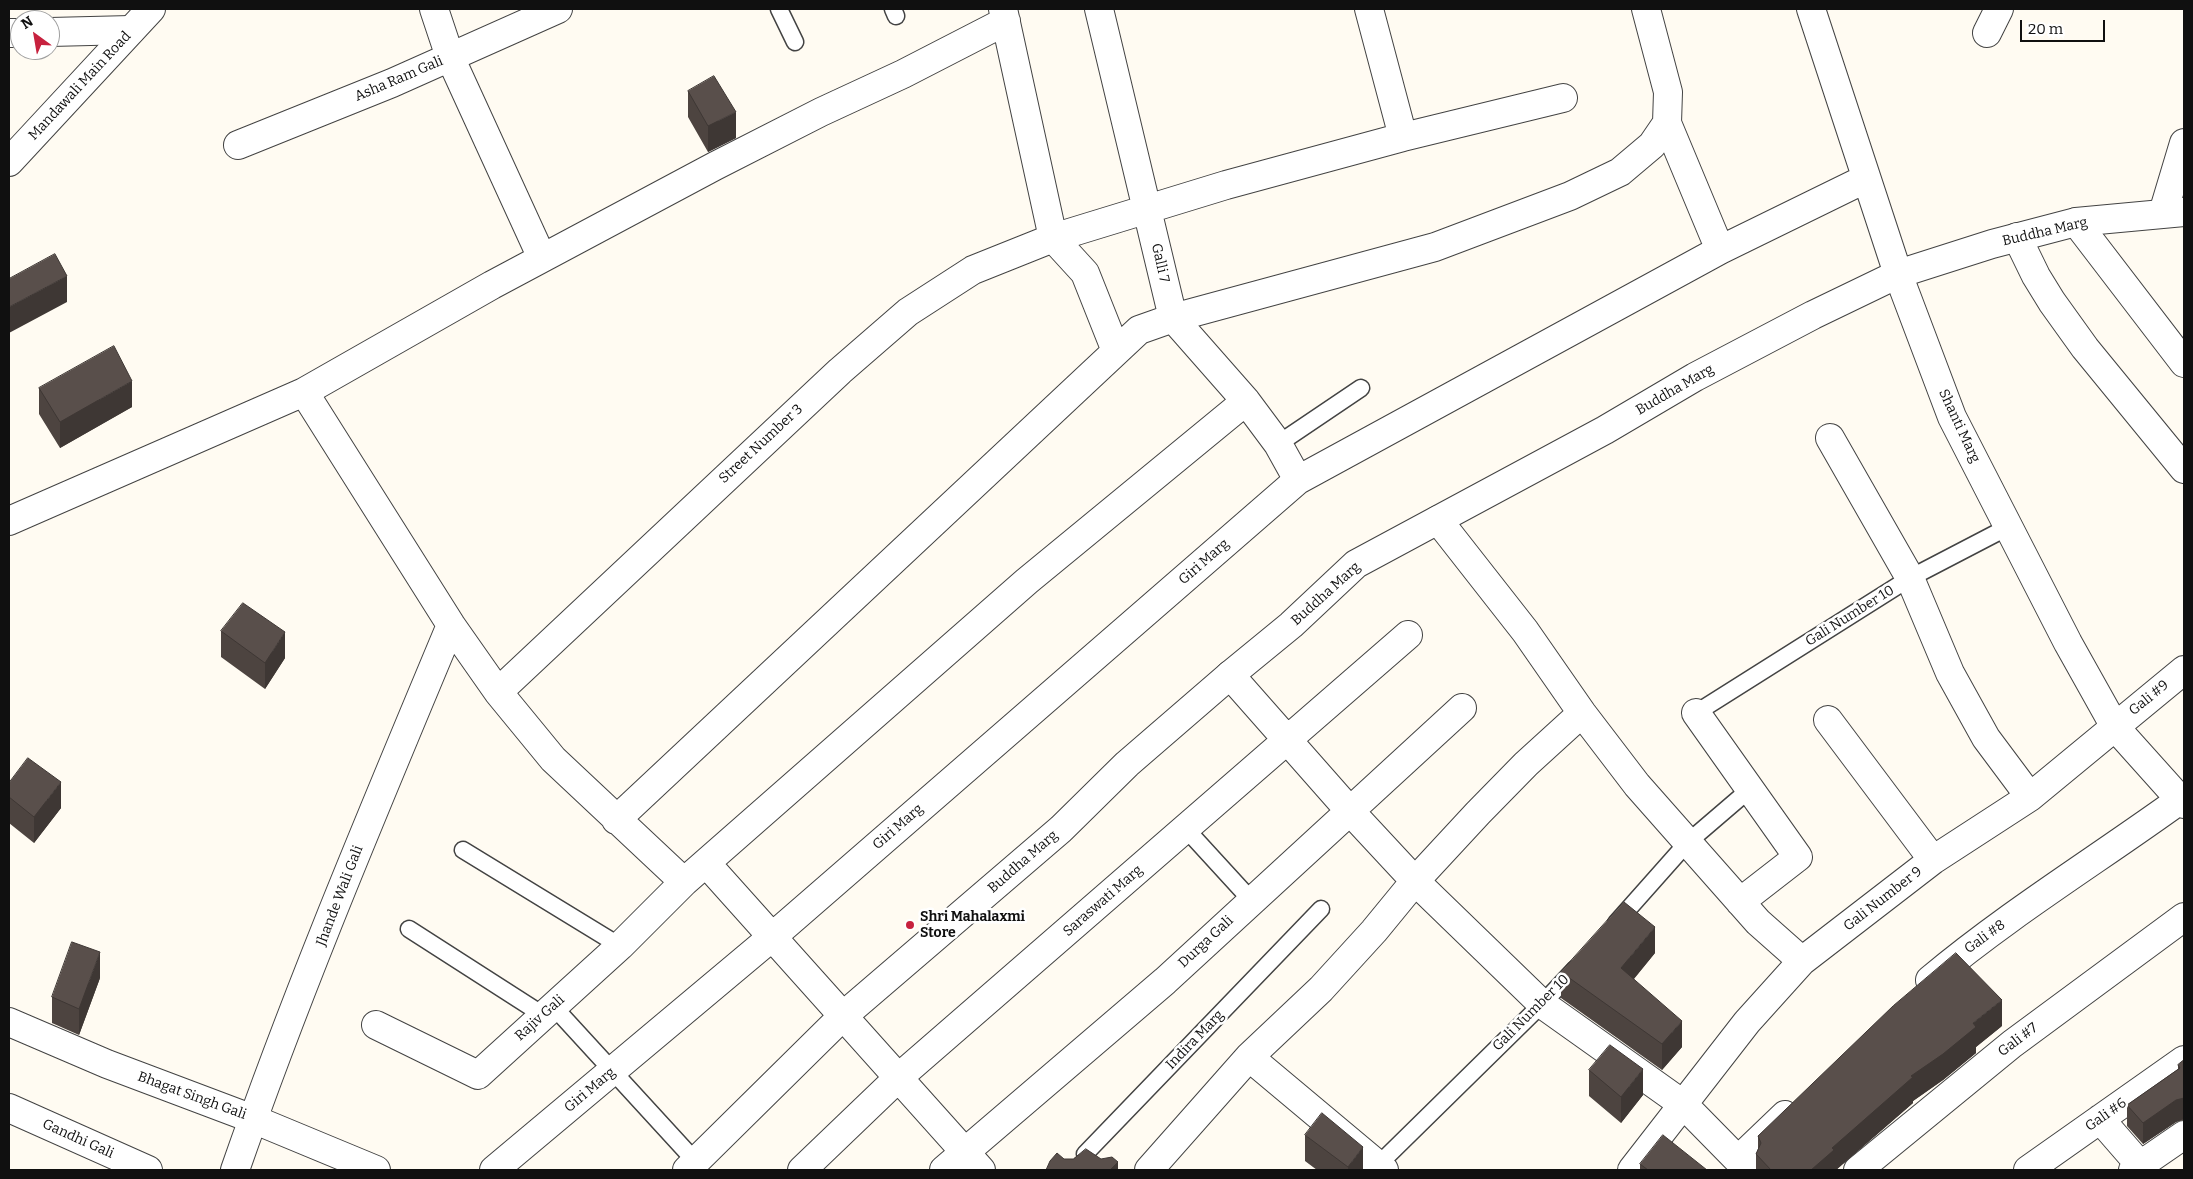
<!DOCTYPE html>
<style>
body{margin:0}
#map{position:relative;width:2193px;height:1179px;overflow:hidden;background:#fffbf2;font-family:Bitter,serif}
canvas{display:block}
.frame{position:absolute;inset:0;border:10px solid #101010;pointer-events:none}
.north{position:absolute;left:10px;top:10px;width:50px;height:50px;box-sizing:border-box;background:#fff;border:1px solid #9f9f9f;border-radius:50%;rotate:328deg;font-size:14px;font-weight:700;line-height:20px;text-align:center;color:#101010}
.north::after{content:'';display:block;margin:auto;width:18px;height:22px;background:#c7213e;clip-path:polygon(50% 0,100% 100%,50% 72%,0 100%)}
.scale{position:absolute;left:2020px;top:20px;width:85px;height:22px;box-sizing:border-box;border:2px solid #101010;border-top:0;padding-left:6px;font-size:15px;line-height:18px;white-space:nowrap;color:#101010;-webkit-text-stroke:4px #fff;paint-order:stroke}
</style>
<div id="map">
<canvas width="2193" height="1179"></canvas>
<div class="frame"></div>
<div class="north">N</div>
<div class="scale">20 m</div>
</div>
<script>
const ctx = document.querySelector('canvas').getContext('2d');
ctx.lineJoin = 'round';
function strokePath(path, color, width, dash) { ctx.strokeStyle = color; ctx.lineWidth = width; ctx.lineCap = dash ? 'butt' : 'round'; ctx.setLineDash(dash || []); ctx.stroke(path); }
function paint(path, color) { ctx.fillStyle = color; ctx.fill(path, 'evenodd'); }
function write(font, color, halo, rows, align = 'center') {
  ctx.font = font + ' Bitter,serif'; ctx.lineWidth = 5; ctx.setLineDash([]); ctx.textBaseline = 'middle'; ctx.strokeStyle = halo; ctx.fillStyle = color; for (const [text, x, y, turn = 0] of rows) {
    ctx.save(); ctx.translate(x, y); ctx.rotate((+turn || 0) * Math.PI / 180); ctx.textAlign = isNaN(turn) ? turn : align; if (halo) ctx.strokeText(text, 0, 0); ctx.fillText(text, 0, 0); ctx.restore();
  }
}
const service = new Path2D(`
 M779,9L795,42
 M893,9L896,16
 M1278,444L1361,388
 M1696,713L1910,578L2008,527
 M1186,829L1251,900
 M463,850L620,946
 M1616,923L1687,843L1750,789
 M409,929L543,1015
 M553,1006L696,1162
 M1085,1154L1321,909
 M1373,1170L1542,1004L1575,969`);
const minor = new Path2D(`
 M434,9L450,57L542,258
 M1003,9L1053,238L1085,273L1116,351
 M1099,9L1173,318L1246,401L1278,444L1298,480
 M1369,9L1403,137
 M1811,9L1898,274L1952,417L2068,643L2115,727L2184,804
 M50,32L131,30
 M9,33H20
 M1987,33L1999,9
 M1667,123L1720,250
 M238,145L392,83L558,9
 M2163,213L2184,143
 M2076,222L2184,363
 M2017,237L2036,276L2052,302L2085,348L2184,469
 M304,392L451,625L498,692L553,759L684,882L1027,581L1246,401
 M1830,438L1910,578L1950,673L1986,738L2030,797
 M1438,520L1525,631L1582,713L1637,785L1758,922L1802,961
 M9,521L304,392L492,285L715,166L821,112L903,74L1006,21
 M1230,675L1349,810L1415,881L1542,1004L1684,1105L1738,1160L1745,1170
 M498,692L840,371L908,312L973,270L1053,238L1226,185L1403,137L1563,98
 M1696,713L1798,857L1740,902
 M1828,720L1933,860
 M616,820L1139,330L1173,318L1435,247L1570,196L1620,172L1652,145L1667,123L1668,92L1646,9
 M706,863L981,1170
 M1930,980C2010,913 2100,858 2184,797
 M9,1022L107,1064L253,1119L376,1170
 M376,1025L478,1075L620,946L684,882
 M1249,1057L1384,1170
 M9,1108L148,1170
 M2100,1119L2140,1165
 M1738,1160L1785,1115
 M235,1170C299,986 376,805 451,625
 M494,1170L772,937L1298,480L1720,250L1865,179
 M802,1170L898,1078L1408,635
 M944,1170L1165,981L1462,708
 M1149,1170L1249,1057L1321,989L1374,931L1415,881L1478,813L1526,764L1582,713
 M1632,1170L1747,1022L1802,961L1933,860L2030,797L2184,670
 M1858,1170L2012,1044L2184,917
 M2028,1170L2184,1060
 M2133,1170L2184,1135`);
const tertiary = new Path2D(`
 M9,162L151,9
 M687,1170L843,1016L1061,829L1127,764L1230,675L1291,625L1356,564L1605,430L1695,377L1813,315L1898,274L1992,244L2076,222L2184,212`);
strokePath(service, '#434343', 19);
strokePath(minor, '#434343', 30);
strokePath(tertiary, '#434343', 30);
strokePath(service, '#fff', 16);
strokePath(minor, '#fff', 28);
strokePath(tertiary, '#fff', 28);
paint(new Path2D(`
 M688,91L736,138L708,152L688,117Z
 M39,388L132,407L60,448L39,414Z
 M221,631L285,658L265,689L221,657Z
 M9,783L61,808L34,843L9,823Z
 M1655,953L1634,979L1682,1047L1662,1070L1561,998V972Z
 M100,978L79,1035L52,1023V997Z
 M2002,1026L1976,1047V1053L1943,1080L1913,1101V1103L1836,1170H1756V1154L1758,1149V1136Z
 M2184,1060V1120L2176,1122L2143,1144L2127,1126V1105L2178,1069V1065Z
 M1589,1070L1643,1095L1621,1123L1589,1096Z
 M1305,1135L1363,1170H1317L1305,1161Z
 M1640,1164L1707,1170H1640Z`), '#4d4440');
paint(new Path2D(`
 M736,112V138L708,152V126Z
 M67,276V302L9,333V307Z
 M132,381V407L60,448V422Z
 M285,632V658L265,689V663Z
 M61,782V808L34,843V817Z
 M1655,927V953L1621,994V968Z
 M100,952V978L79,1035V1009Z
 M2002,1000V1026L1976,1047V1053L1943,1080L1913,1101V1103L1836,1170H1811L1832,1148L1911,1076L1973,1023Z
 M1682,1021V1047L1662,1070V1044Z
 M1643,1069V1095L1621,1123V1097Z
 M2183,1098V1119L2176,1122L2143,1144V1123L2176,1100Z
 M1363,1147V1170H1348V1167Z
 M1118,1162V1170H1110Z`), '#3e3734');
const building = new Path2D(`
 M714,76L736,112L708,126L688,91Z
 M55,254L67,276L9,307V279Z
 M114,346L132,381L60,422L39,388Z
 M243,603L285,632L265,663L221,631Z
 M28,758L61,782L34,817L9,797V783Z
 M1624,902L1655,927L1621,968L1682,1021L1662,1044L1561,972Z
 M72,942L100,952L79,1009L52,997Z
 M1956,953L2002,1000L1973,1023L1976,1027L1943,1054L1911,1076L1913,1077L1832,1148L1834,1150L1811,1170H1771L1756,1154L1761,1143L1758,1136L1893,1006Z
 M1610,1045L1643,1069L1621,1097L1589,1070Z
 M2184,1060V1098L2176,1100L2143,1123L2127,1105L2180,1068L2178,1065Z
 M1322,1113L1363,1147L1348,1167L1305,1135Z
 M1663,1135L1707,1170H1648L1640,1164Z
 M1086,1149L1101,1159L1112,1157L1118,1162L1110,1170H1046L1050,1161L1057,1153L1064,1159H1073Z`);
paint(building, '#594f4b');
strokePath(building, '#3e3734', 1);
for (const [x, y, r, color] of [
 [910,925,5,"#c7213e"]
]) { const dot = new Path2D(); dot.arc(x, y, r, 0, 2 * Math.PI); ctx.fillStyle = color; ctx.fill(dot); strokePath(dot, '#fff', 2); }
write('14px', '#101010', '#fff', [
 ["Asha Ram Gali",399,79,-23],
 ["Mandawali Main Road",80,86,-47],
 ["Buddha Marg",2045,232,-13],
 ["Galli 7",1160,263,77],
 ["Buddha Marg",1675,390,-30],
 ["Shanti Marg",1959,426,65],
 ["Street Number 3",761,444,-43],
 ["Giri Marg",1204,562,-41],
 ["Buddha Marg",1326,594,-42],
 ["Gali Number 10",1850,616,-32],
 ["Gali #9",2149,698,-39],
 ["Giri Marg",898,827,-41],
 ["Buddha Marg",1023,862,-41],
 ["Jhande Wali Gali",340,896,-69],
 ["Gali Number 9",1883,899,-38],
 ["Saraswati Marg",1103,901,-41],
 ["Gali #8",1985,937,-36],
 ["Durga Gali",1206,942,-43],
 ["Gali Number 10",1531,1013,-45],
 ["Rajiv Gali",540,1018,-42],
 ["Indira Marg",1195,1040,-46],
 ["Gali #7",2018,1040,-37],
 ["Giri Marg",590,1090,-40],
 ["Bhagat Singh Gali",192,1096,20],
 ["Gali #6",2106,1115,-35],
 ["Gandhi Gali",78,1139,24]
]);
write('bold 14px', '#101010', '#fff', [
 ["Shri Mahalaxmi",920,917],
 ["Store",920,933]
], 'left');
</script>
